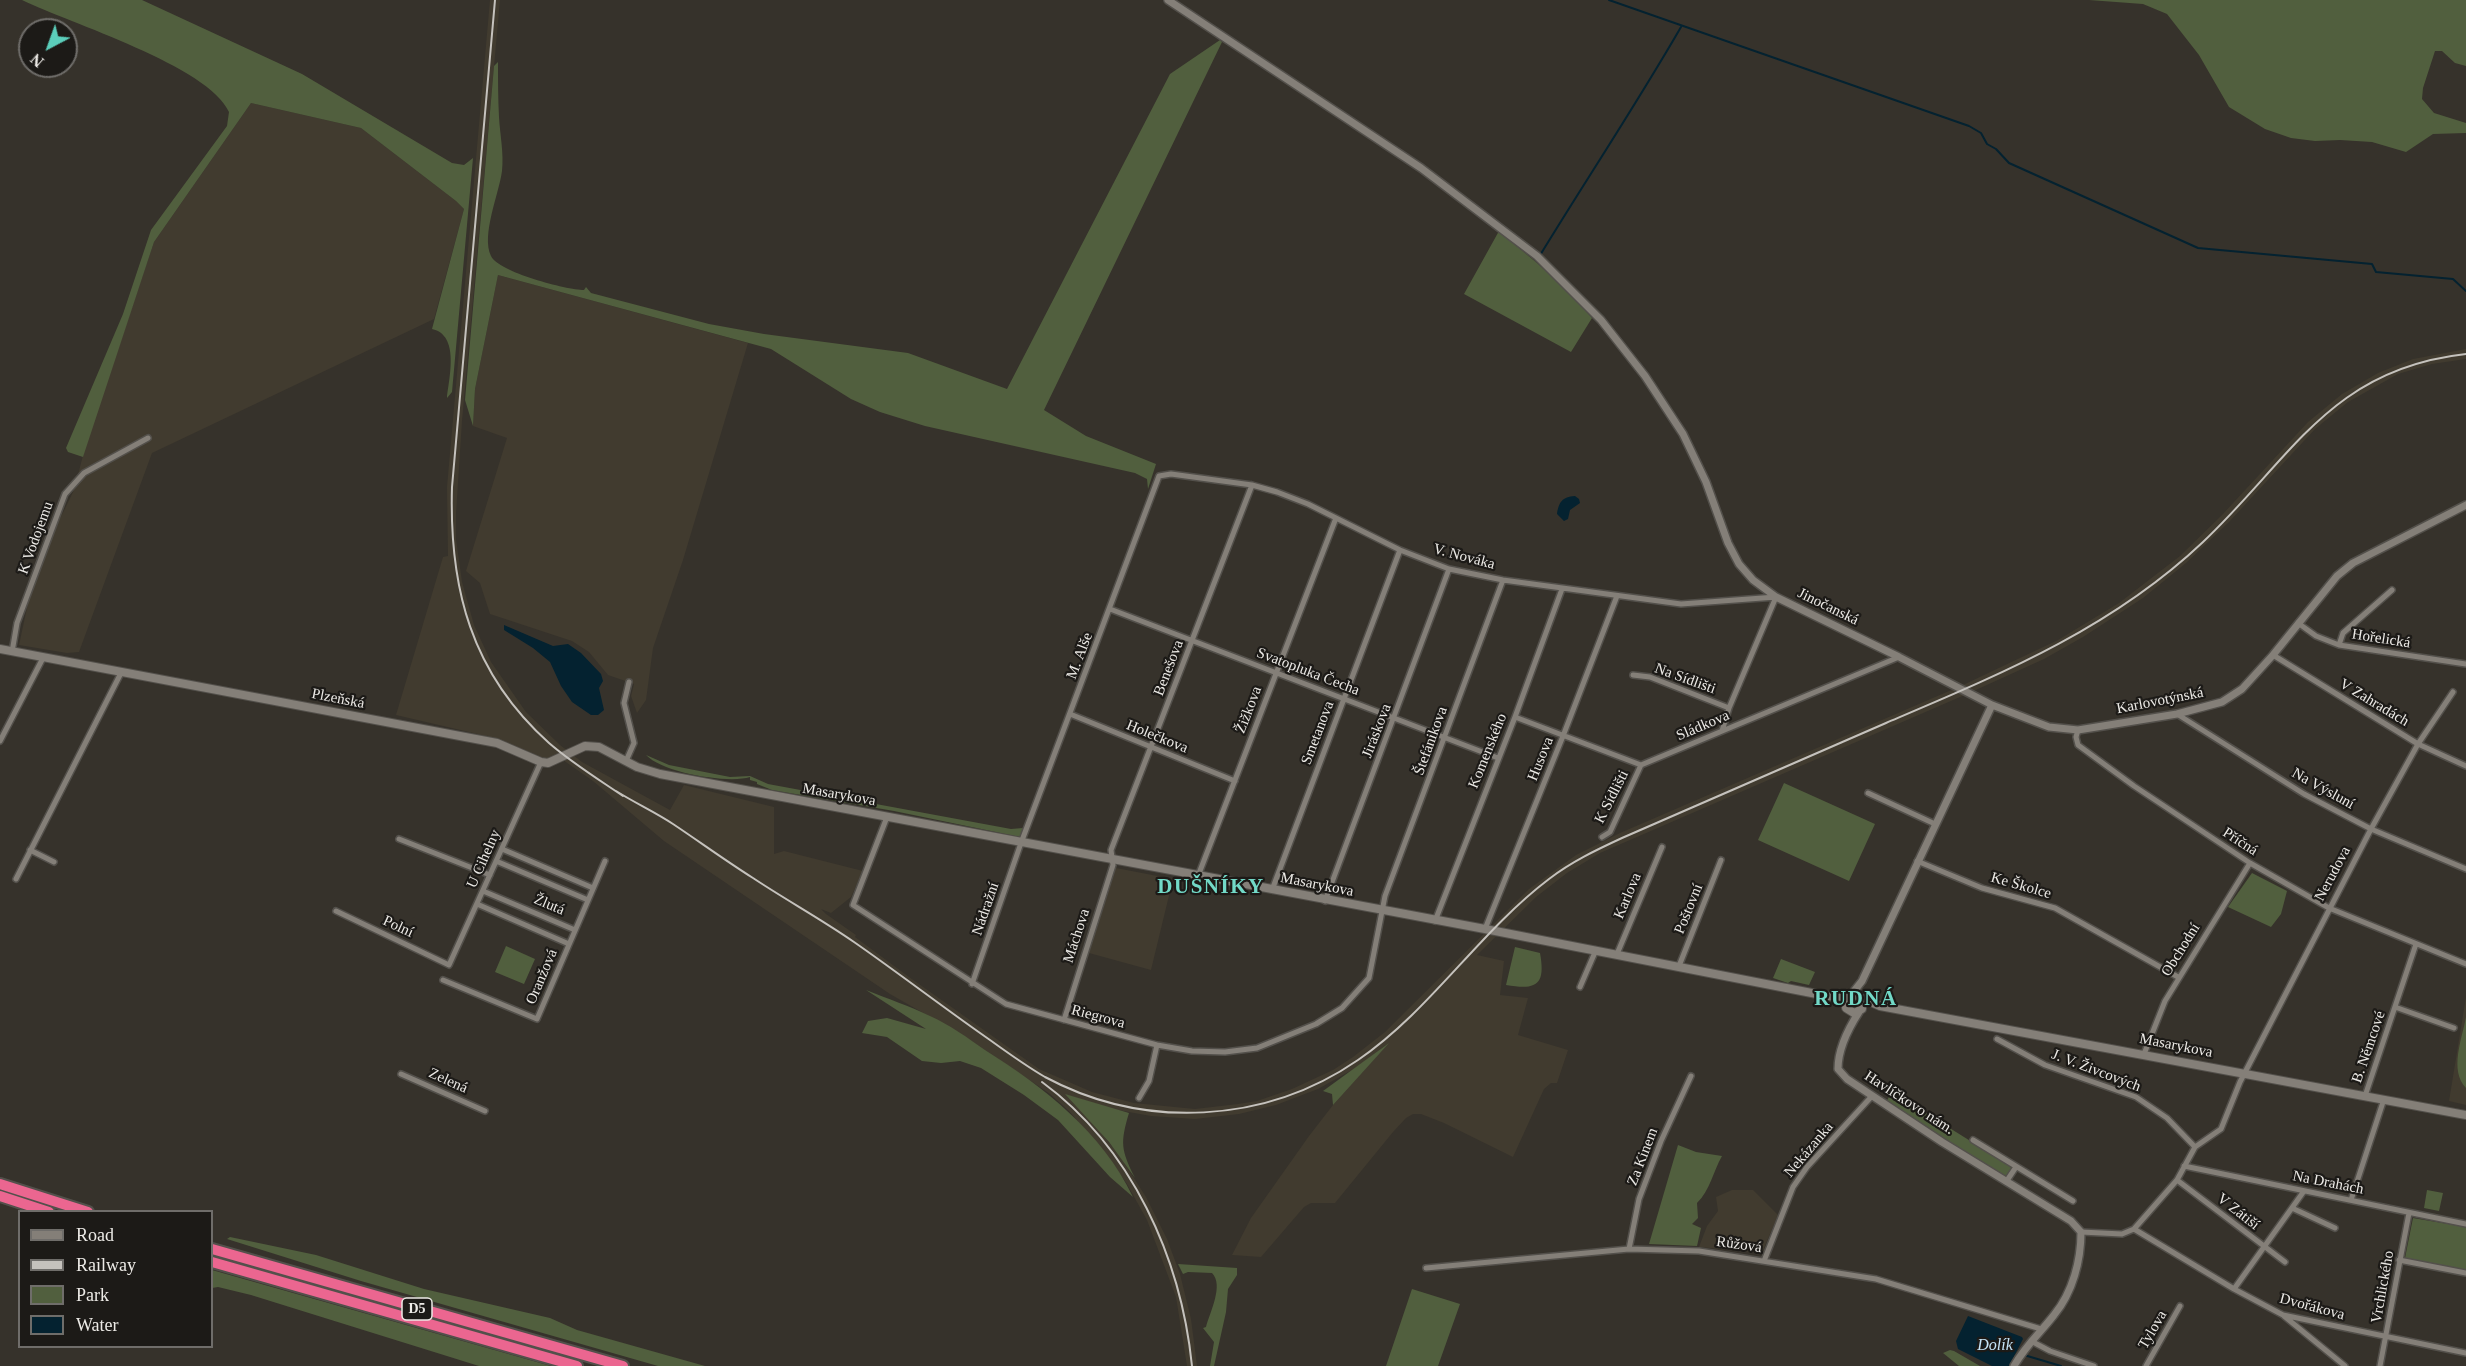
<!DOCTYPE html>
<meta charset="utf-8">
<style>
body{margin:0}
#map{position:relative;width:2466px;height:1366px;overflow:hidden;background:#36322b;font-family:"Times New Roman",serif}
canvas{display:block}
.legend{position:absolute;left:18px;top:1210px;width:195px;height:138px;box-sizing:border-box;background:#1c1a17;border:2px solid #6f6d6a;margin:0;padding:8px 10px;list-style:none;font-size:18px;color:#eceae6}
.legend li{display:flex;align-items:center;gap:12px;height:30px}
.legend b{width:30px;border:2px solid #6f6d6a}
.north{position:absolute;left:18px;top:18px;width:60px;height:60px;box-sizing:border-box;background:#1c1a17;border:2px solid #6f6d6a;border-radius:50%;rotate:221deg;font-size:16px;font-weight:700;line-height:24px;text-align:center;color:#eceae6}
.north::after{content:'';display:block;margin:auto;width:21px;height:27px;background:#5bcebb;clip-path:polygon(50% 0,100% 100%,50% 72%,0 100%)}
</style>
<div id="map">
<canvas width="2466" height="1366"></canvas>
<ul class="legend">
<li><b style="height:8px;background:#847f78"></b>Road</li>
<li><b style="height:8px;background:#c5c2bd"></b>Railway</li>
<li><b style="height:16px;background:#515f3e"></b>Park</li>
<li><b style="height:16px;background:#042230"></b>Water</li>
</ul>
<div class="north">N</div>
</div>
<script>
const ctx = document.querySelector('canvas').getContext('2d');
ctx.lineJoin = 'round';
function paint(path, color) { ctx.fillStyle = color; ctx.fill(path, 'evenodd'); }
function strokePath(path, color, width, dash) { ctx.strokeStyle = color; ctx.lineWidth = width; ctx.lineCap = dash ? 'butt' : 'round'; ctx.setLineDash(dash || []); ctx.stroke(path); }
function write(font, color, halo, rows, align = 'center') {
  ctx.font = font + ' "Times New Roman",serif'; ctx.lineWidth = 4.5; ctx.setLineDash([]); ctx.textBaseline = 'middle'; ctx.strokeStyle = halo; ctx.fillStyle = color; for (const [text, x, y, turn = 0] of rows) {
    ctx.save(); ctx.translate(x, y); ctx.rotate((+turn || 0) * Math.PI / 180); ctx.textAlign = isNaN(turn) ? turn : align; if (halo) ctx.strokeText(text, 0, 0); ctx.fillText(text, 0, 0); ctx.restore();
  }
}
paint(new Path2D(`
 M490,0H500L462,421L456,514V539L462,582L474,625L491,662L526,712L560,745L582,762L670,810L684,785L774,807V854L784,851L863,871L851,897L831,913L821,909L826,914L856,935L855,937L909,977L1039,1069L1092,1092L1134,1103L1195,1109L1238,1104L1257,1101L1292,1089L1333,1070L1353,1057L1385,1032L1529,889L1576,855L1620,833L1963,685L2058,640L2119,603L2180,556L2222,515L2308,422L2342,394L2378,373L2413,359L2466,349V359L2432,364L2398,374L2348,402L2315,429L2229,522L2186,563L2143,598L2083,637L2044,659L1967,694L1600,853L1567,873L1536,897L1477,955L1504,961L1500,995L1528,998L1518,1035L1568,1050L1557,1083H1551L1544,1089L1513,1157L1444,1123L1421,1114H1413L1406,1118L1393,1132L1335,1203H1311L1304,1207L1261,1257L1232,1255L1251,1218L1309,1136L1333,1105L1387,1044L1359,1066L1318,1089L1276,1105L1239,1114L1195,1119L1151,1116L1112,1109L1067,1095L1092,1121L1121,1158L1146,1197L1167,1239L1180,1274L1191,1319L1197,1366H1187L1176,1297L1147,1220L1127,1184L1101,1148L1069,1111L1050,1094L967,1038L890,994L664,841L593,781L563,760H548L499,739L396,715L443,557L448,556L447,487Z
 M251,103L361,128L456,201L464,209L434,319L152,453L79,652L67,653L19,645L28,603L54,531L74,490L87,440L154,242Z
 M498,275L748,343L683,560L653,648L646,700L637,713L631,696L634,684L608,675L589,652L572,641L490,614L480,583L466,571L507,438L473,426L475,389Z
 M1116,868L1173,879L1151,970L1089,953Z
 M2466,997V1105L2449,1101Z
 M1732,1190H1753L1778,1215L1762,1253L1699,1247L1707,1226L1718,1211L1716,1197Z`), '#413b2f');
paint(new Path2D(`
 M22,0H142L302,74L452,163L464,165L473,158L452,392L447,398C449,378 460,335 432,329L464,209L456,201L361,128L251,103L154,242L83,457L68,452L66,448L123,314L151,230L227,126L229,112C209,66 69,23 22,0Z
 M2089,0H2466V66L2455,63L2442,51H2435L2423,88L2422,99L2434,113L2466,123V133L2433,134L2406,152L2372,142L2340,140L2315,141L2291,138L2265,129L2229,107L2199,55L2167,14L2143,4Z
 M1220,40L1222,42L1044,410L1086,436L1156,464L1148,489L1147,479L1135,473L925,426L880,412L851,399L771,349L498,275L475,389L473,426L465,400L494,66L498,62C498,80 498,98 499,117C500,135 504,153 502,171C499,194 481,235 491,256C498,272 567,290 584,290L586,287L591,293L709,324L764,334L908,353L1007,389L1170,74Z
 M1499,231C1532,259 1564,284 1592,318L1571,352L1464,294Z
 M646,755L669,765L730,777L750,776L768,784L1011,829L1023,828L1020,837L894,811L772,790L757,784V782L750,780V777C729,784 663,773 646,755Z
 M1784,783L1875,824L1849,881L1758,840Z
 M2252,873L2287,891L2281,914L2271,927L2228,907Z
 M506,946L535,959L524,984L495,972Z
 M1515,947L1540,953C1546,986 1536,990 1506,985Z
 M1781,959L1815,972L1809,985L1791,981L1788,983L1773,978Z
 M866,990C888,999 910,1006 930,1016C950,1025 968,1038 985,1050C1045,1088 1102,1132 1133,1197L1110,1177L1058,1120L1024,1095L981,1068L960,1061L941,1063L922,1061L887,1037L862,1033L868,1021L887,1018L926,1029Z
 M2466,1017V1088C2449,1070 2462,1039 2466,1017Z
 M1389,1043L1333,1105L1332,1094L1323,1091Z
 M1892,1092L2012,1167L2005,1179L1886,1102Z
 M1065,1094L1129,1113C1120,1143 1121,1150 1135,1178L1109,1142Z
 M1678,1145L1696,1152L1722,1156C1713,1172 1710,1190 1697,1203L1698,1218L1692,1224L1701,1228L1697,1246L1649,1244Z
 M2427,1190L2443,1193L2439,1211L2424,1208Z
 M2413,1218L2466,1227V1270L2405,1258Z
 M230,1237L316,1255L424,1289L550,1318L577,1330L705,1366H658L361,1281L227,1239Z
 M1178,1264L1237,1268V1275L1228,1289L1226,1312L1214,1366H1210L1214,1342L1203,1328L1206,1327C1210,1312 1224,1285 1212,1273L1188,1272L1183,1274Z
 M212,1270L551,1366H479L251,1295L218,1287L212,1288Z
 M1412,1289L1460,1304L1438,1366H1386Z
 M1950,1350L1954,1351L1980,1366H1959L1943,1353Z`), '#515f3e');
paint(new Path2D(`
 M1575,496L1579,499L1580,503L1570,510L1568,519L1564,521L1557,514C1559,502 1562,497 1575,496Z
 M504,625L553,646L568,644L581,653L601,674L603,681L599,688L604,710L598,715H591L572,702L561,686L550,662L533,648L504,630Z
 M1968,1316L2022,1337L2023,1339L2009,1366H1992L1958,1349L1956,1341Z`), '#042230');
strokePath(new Path2D(`
 M1609,0L1969,126L1981,133L1987,144L1996,149L2009,163L2198,248L2372,264L2376,272L2453,279L2466,291
 M1539,257C1586,180 1636,105 1681,27
 M2024,1355L2061,1366`), '#042230', 2);
const minor = new Path2D(`
 M1110,609L1498,758
 M2298,623L2316,636L2339,645L2466,664
 M2339,645L2343,633L2392,590
 M12,652L17,623L65,494L84,473L148,438
 M2273,655L2418,744L2466,766
 M1633,675L1650,677L1729,708
 M1070,714L1235,781
 M2177,714L2304,794L2371,829L2466,869
 M1515,717L1641,765L1899,657
 M2078,730L2076,737L2078,745L2134,786L2250,863L2329,908L2466,964
 M0,741L43,658
 M626,761L634,743L624,703L629,682
 M1868,793L1935,824
 M887,817L853,905L1006,1004L1157,1045L1192,1051L1225,1052L1257,1048L1316,1024L1342,1008L1369,978L1385,896L1503,580
 M1602,837L1610,832L1641,765
 M399,839L490,875
 M502,849L593,888
 M30,850L54,862
 M496,861L588,900
 M1917,861L1982,888L2055,908L2178,977
 M1198,876L1336,518
 M16,879L121,673
 M1272,890L1400,550
 M483,891L575,930
 M1325,901L1449,569
 M477,904L569,944
 M336,911L449,965L541,762
 M1435,921L1515,717L1562,589
 M1485,929L1563,736L1617,596
 M1617,954L1662,847
 M1679,966L1721,860
 M443,980L537,1019L605,861
 M972,984L1021,843L1159,476L1171,474L1252,485L1277,492L1308,504L1400,550L1449,569L1503,580L1681,604L1776,597L1729,708L1722,731
 M1580,987L1596,950
 M2395,1007L2454,1028
 M1064,1020L1113,865L1111,850L1252,485
 M1997,1039L2045,1065L2136,1097L2167,1118L2195,1147
 M2144,1054L2165,1001L2250,863
 M401,1074L485,1111
 M2365,1096L2416,944
 M1139,1098L1149,1081L1157,1045
 M1973,1140L2073,1201
 M2184,1166L2466,1224
 M2177,1180L2285,1262
 M2006,1182L2016,1167
 M2351,1200L2384,1099
 M2292,1208L2335,1228
 M2134,1229L2234,1289L2283,1315L2466,1353
 M2081,1232L2122,1234L2134,1229L2177,1180L2195,1147L2221,1129L2240,1082L2371,829L2418,744L2453,692
 M1629,1249L1639,1199L1661,1141L1691,1076
 M2399,1260L2466,1273
 M1764,1261L1793,1187L1807,1167L1872,1096
 M1426,1268L1629,1249L1699,1251L1876,1279L2041,1329
 M2234,1289L2304,1191
 M2284,1316L2345,1366
 M2031,1341L2050,1351L2094,1366
 M2146,1366L2180,1306
 M2380,1366L2409,1213`);
const tertiary = new Path2D(`
 M1168,0L1421,168L1537,256L1601,320L1645,376L1683,434L1706,482L1728,543L1739,564L1753,580L1776,597L1899,657L1992,705L2049,727L2078,730L2177,714L2222,702L2242,689L2273,655L2337,576L2353,563L2466,505
 M1851,995L1862,981L1992,705
 M1859,1012C1848,1029 1838,1049 1838,1069L1847,1079L1942,1142L2071,1221L2081,1232C2081,1260 2073,1292 2054,1315C2041,1332 2025,1346 2014,1366`);
const secondary = new Path2D(`
 M0,649L497,743L541,762L548,763L585,746L599,747L637,767L660,774L1485,929L1827,996L1847,997L1855,995L1880,1006L2466,1115
 M1847,997L1846,1008L1854,1013L1862,1009V999`);
const motorway = new Path2D(`
 M0,1184L88,1212
 M0,1196L49,1212
 M212,1249L623,1366
 M212,1262L577,1366`);
strokePath(minor, '#53504b', 8);
strokePath(tertiary, '#53504b', 10);
strokePath(secondary, '#53504b', 10);
strokePath(motorway, '#53504b', 14);
strokePath(minor, '#847f78', 5);
strokePath(tertiary, '#847f78', 7);
strokePath(secondary, '#847f78', 8);
strokePath(motorway, '#eb6690', 10);
strokePath(new Path2D(`
 M495,0L452,487C449,588 471,673 549,743C572,763 598,779 623,796
 M616,791C635,803 655,812 673,824C700,842 726,861 753,878C786,900 821,919 854,942C900,974 944,1008 990,1040C1008,1053 1026,1066 1045,1077C1144,1130 1265,1124 1358,1060C1430,1011 1479,932 1549,879C1571,862 1596,850 1622,838C1710,800 1798,762 1886,723C2001,674 2111,629 2203,542C2292,458 2330,369 2466,354
 M1042,1082C1132,1148 1181,1258 1192,1366`), '#c5c2bd', 2);
for (const [x, y, w] of [
 [417,1309,30]
]) { const box = new Path2D(); box.roundRect(x - w / 2, y - 11, w, 22, 4.5); ctx.fillStyle = '#1c1a17'; ctx.fill(box); strokePath(box, '#eceae6', 1.5); }
write('bold 14px', '#eceae6', null, [
 ["D5",417,1309]
]);
write('15px', '#eceae6', '#1c1a17', [
 ["K Vodojemu",36,538,-70],
 ["V. Nováka",1464,557,15],
 ["Jinočanská",1828,607,26],
 ["Hořelická",2381,639,9],
 ["M. Alše",1080,656,-69],
 ["Benešova",1169,668,-69],
 ["Svatopluka Čecha",1308,672,21],
 ["Na Sídlišti",1685,679,20],
 ["Plzeňská",338,699,11],
 ["Karlovotýnská",2160,701,-11],
 ["V Zahradách",2374,703,31],
 ["Žižkova",1249,710,-69],
 ["Sládkova",1703,726,-23],
 ["Jiráskova",1377,731,-69],
 ["Smetanova",1318,733,-69],
 ["Holečkova",1157,737,22],
 ["Štefánikova",1431,741,-70],
 ["Komenského",1488,751,-68],
 ["Husova",1541,759,-68],
 ["Na Výsluní",2323,789,29],
 ["Masarykova",839,795,10],
 ["K Sídlišti",1612,797,-63],
 ["Příčná",2240,842,33],
 ["U Cihelny",484,859,-66],
 ["Nerudova",2333,874,-62],
 ["Masarykova",1317,885,11],
 ["Ke Školce",2021,886,16],
 ["Karlova",1628,896,-67],
 ["Žlutá",549,905,23],
 ["Nádražní",986,909,-71],
 ["Poštovní",1689,909,-68],
 ["Polní",398,927,25],
 ["Máchova",1077,936,-72],
 ["Obchodní",2181,950,-58],
 ["Oranžová",542,977,-67],
 ["Riegrova",1098,1017,15],
 ["Masarykova",2176,1046,11],
 ["B. Němcové",2369,1047,-71],
 ["J. V. Živcových",2096,1071,21],
 ["Zelená",448,1081,24],
 ["Havlíčkovo nám.",1909,1103,33],
 ["Nekázanka",1809,1150,-50],
 ["Za Kinem",1643,1157,-69],
 ["Na Drahách",2328,1183,11],
 ["V Zátiší",2238,1212,38],
 ["Růžová",1739,1245,8],
 ["Vrchlického",2383,1287,-80],
 ["Dvořákova",2312,1307,15],
 ["Tylova",2153,1330,-60]
]);
write('italic 16px', '#c5e4f7', '#1c1a17', [
 ["Dolík",1995,1346]
]);
ctx.letterSpacing = '1.5px';
write('bold 21px', '#72d9c7', '#1c1a17', [
 ["DUŠNÍKY",1211,888],
 ["RUDNÁ",1856,1000]
]);
ctx.letterSpacing = '0px';
</script>
